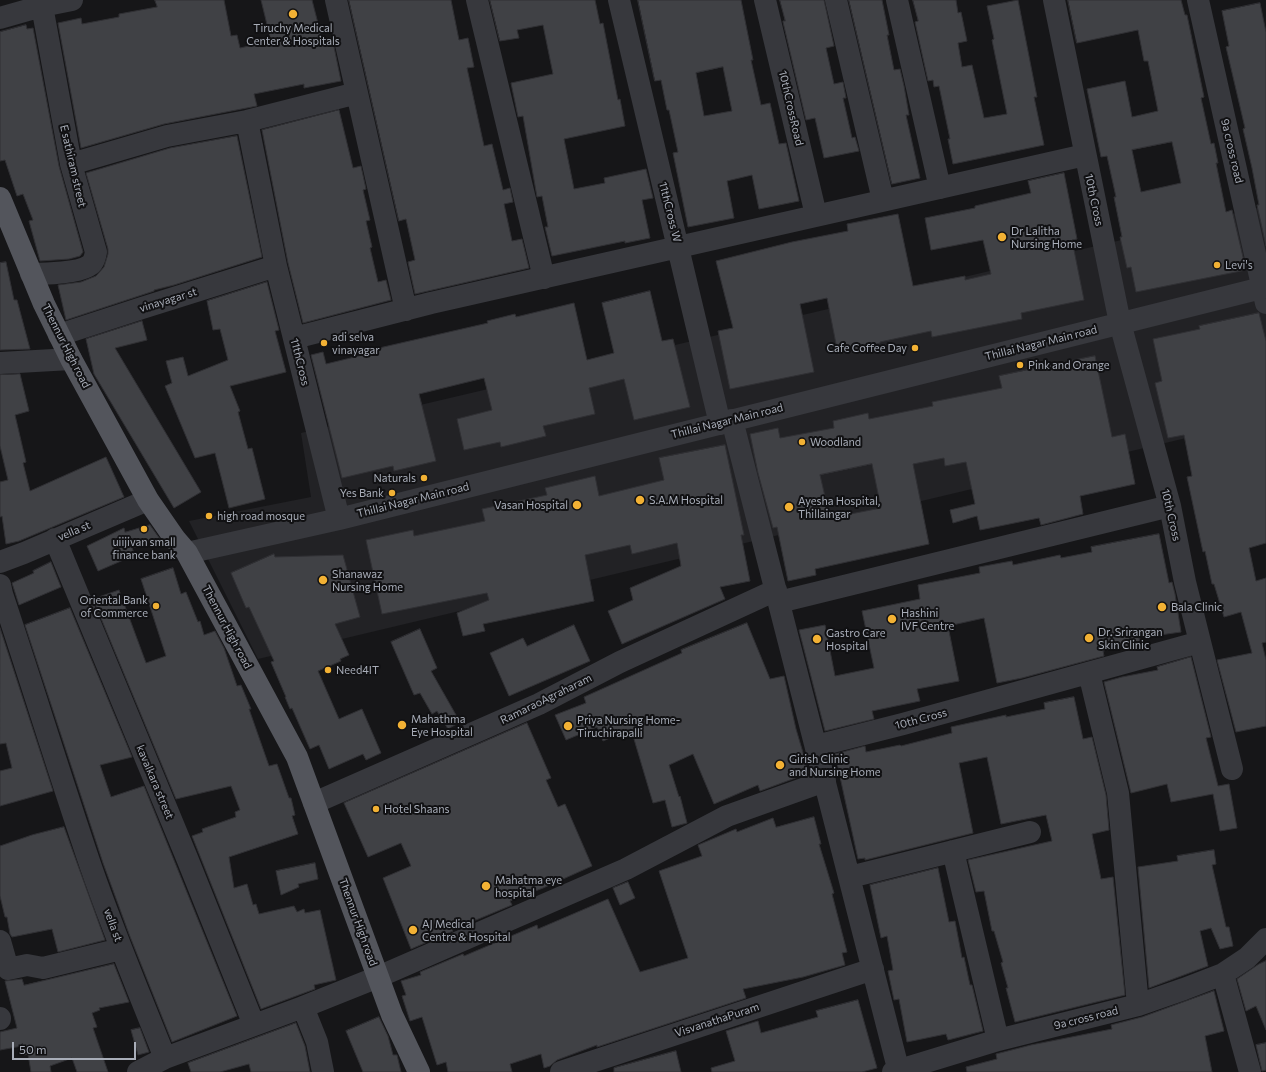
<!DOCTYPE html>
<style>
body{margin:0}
#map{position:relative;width:1266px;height:1072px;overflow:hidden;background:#161618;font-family:Commissioner,sans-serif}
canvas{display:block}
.scale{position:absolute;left:12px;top:1042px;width:124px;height:18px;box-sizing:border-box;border:2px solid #a8adb8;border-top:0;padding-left:5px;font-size:12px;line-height:14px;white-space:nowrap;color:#a8adb8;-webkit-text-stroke:3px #111113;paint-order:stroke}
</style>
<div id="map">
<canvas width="1266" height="1072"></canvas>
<div class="scale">50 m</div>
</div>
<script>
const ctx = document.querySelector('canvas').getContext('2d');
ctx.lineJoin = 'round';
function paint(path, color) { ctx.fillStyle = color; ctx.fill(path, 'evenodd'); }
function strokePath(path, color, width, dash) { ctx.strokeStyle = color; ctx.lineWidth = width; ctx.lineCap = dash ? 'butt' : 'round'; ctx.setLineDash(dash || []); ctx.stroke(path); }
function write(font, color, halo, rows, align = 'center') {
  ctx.font = font + ' Commissioner,sans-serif'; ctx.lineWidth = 4; ctx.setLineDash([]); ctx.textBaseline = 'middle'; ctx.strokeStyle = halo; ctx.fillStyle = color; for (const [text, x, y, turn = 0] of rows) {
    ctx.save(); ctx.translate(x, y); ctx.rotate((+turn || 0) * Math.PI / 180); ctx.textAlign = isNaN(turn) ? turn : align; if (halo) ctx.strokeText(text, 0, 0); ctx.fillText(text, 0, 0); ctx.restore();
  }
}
paint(new Path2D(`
 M1266,206V419L258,659L189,521L311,497L301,433Z`), '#222225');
const building = new Path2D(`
 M155,0H224L231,36L237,35L240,48L271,41L261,0H312L322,39L332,37L341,81L304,88V84L254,94L257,106L164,124L81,148L58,23L81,18L82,24L119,17V14L157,7Z
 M349,0H451L459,40L468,38L474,67L467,68L484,146L492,144L503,190L510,188L513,202L504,204L512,241L522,239L529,268L415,294L408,262L415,260L406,219L399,221Z
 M490,0H595L600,24L603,23L618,100L620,99L625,126L564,139L574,189L605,183L604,178L646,169L653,198L642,200L650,238L625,243V241L552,256L545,227H548L542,196L537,197L523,116L518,117L511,83L553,74L543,25L517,30L519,38L500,41Z
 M638,0H741L753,60H751L761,105L770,103L779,144L786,143L799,201L759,209L752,175L727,181L734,218L688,227L673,153L678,152L669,110H667L661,80L655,81ZM723,67L732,111L704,116L696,73Z
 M780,0H824L834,46L826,48L834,84L843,82L846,98H843L852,138L855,137L859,151L824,158L815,118L806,120L783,22V21H785Z
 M849,0H882L889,35H887L894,70L900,69L904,86L909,115H906L920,178L892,184Z
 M913,0H956L958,13L961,12L967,41L958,43L962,67L972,65L984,118L1007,114L992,40L994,39L987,6L1018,0L1037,97H1034L1044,145L953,164L948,139H950L939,86L934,87L933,80L928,81L915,22L918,21Z
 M1068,0H1181L1185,15H1187L1204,97L1201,98L1211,144L1214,143L1218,163H1216L1226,212L1232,210L1246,270L1136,292L1131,267L1127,268L1120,237H1122L1114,197H1116L1107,156L1101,157L1087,89L1125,81L1132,117L1158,111L1148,61H1144L1138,30L1077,43ZM1172,142L1181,183L1141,192L1132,150Z
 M1260,3L1266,32V246L1257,205H1259L1252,168L1243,129L1245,128L1226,47L1229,46L1222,11Z
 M26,25L27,29L33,28L59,166L83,252L80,256L69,259L40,261L29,221L33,220L23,194L17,196L5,160L0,161V32Z
 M339,110L353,168L361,166L366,189L363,190L370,220L366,221L372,247L370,248L378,282L386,280L391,300L303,323L288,263L262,130Z
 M237,136L262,257L174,285L154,290V291L66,320L58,285L81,282L96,276L104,267L108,254V249L86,173L170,148Z
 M1064,173L1077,239L1072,240L1084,300L1021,313L1022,319L932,337L931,331L880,342V343L865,347L866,349L838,354L827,298L800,304L814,372L730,389L718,331L733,328L716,261L792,242L848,231L847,224L898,214L913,286L965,276V280L991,274L983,240L931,250L925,218L975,208V206L1031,193L1028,181Z
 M6,262L14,300H17L30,349L0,350V263Z
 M267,282L279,330L275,331L286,372L230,386L240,411L238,412L248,449L252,448L265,499L229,508L215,453L195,458L165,386L172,383L166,361L183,357L188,376L228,360L220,329L213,330L207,301Z
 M650,291L662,341L673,339L690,407L634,420L624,379L589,388L595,414L543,426L546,436L501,447L500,442L464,450L457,419L492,410L484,378L419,394L436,461L394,471L393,466L342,478L311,355L323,352L326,364L367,354L366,351L488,323L487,321L515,314L516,317L574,303L587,360L614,353L602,303Z
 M1259,313L1266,341V543L1249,548L1256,581L1266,578V642L1262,643L1266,660V726L1236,732L1217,660L1252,653L1241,612L1224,617L1214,584H1212L1205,551L1203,552L1187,477L1192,476L1184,435L1168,438L1155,383L1162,381L1153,339L1200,329L1199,326Z
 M142,321L147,340L115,348L201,492L174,508L94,374L86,339Z
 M1095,356L1112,437L1125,434L1135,484L1080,496L1083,514L1041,525L1039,518L980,530L977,516L953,523L950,510L975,504L966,462L945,466L944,458L913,464L929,544L815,569L816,575L788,581L777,527L773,528L758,473L750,434L778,428L780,438L834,428L833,421L868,413L869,419L933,406L932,402L1002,388L999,376ZM872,464L881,508L830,518L820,475Z
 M20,374L29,411L15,415L26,462L23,463L30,491L106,457L124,497L19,541L6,544L2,516L0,517V482L8,480L0,446V375Z
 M725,445L744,535H741L750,581L720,587L725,599L622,644L608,611L633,600L630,588L681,566L677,543L632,554L630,545L585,555L594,601L483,624L485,631L463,636L457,613L489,600L487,593L382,614L366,540L413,530L414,536L485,521L482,509L547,495L545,488L595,476L599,496L664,480L659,458Z
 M150,525L160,539L132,548L135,555L98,571L87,546L124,528L125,532Z
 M1159,534L1169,583L1172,582L1175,594L1181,632L1139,638L1140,644L1103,651L1104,656L1022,678L997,683L984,618L948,626L959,681L917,689L920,701L872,711L874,719L825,731L799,630L825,625L835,676L874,668L862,611L920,599L918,585L980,573L979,567L1012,561L1013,565L1060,555L1061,558L1092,552L1091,547Z
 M274,554L275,557L343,555L360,617L335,624L349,655L340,659L341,661L318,671L339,719L362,709L381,753L366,760L363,754L329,769L319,745L310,749L292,708L290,709L285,697H286L271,662L274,661L249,607L246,608L231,573Z
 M51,562L61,587L19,605L12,583L34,573L33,571Z
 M173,568L181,594L186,592L198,622L200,621L204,635L215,631L224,648L237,686L241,685L251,709H249L269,766L277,764L289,798H291L295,815L292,816L298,834L229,857L234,888L247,884L253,905L256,904L259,914L294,906L297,912L304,909L305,913L320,910L336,980L314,985L315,989L261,1009L192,836L203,832L202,829L236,817L235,812L240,810L231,786L176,799L93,599L119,590L146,663L166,656L141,579Z
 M70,608L132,757L100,765L111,797L144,786L237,1016L172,1042L129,934L103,863L25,625Z
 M747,623L770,679L784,676L796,729L809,773L760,791L758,785L714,804L693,754L669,765L679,797L680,796L687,823L672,827L665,800L653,803L631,729L603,741L597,727L566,740L555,715L586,703L584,697L682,653L681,650Z
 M574,625L590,661L509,696L490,653L523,638L527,646Z
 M0,628L53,791L0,806V771L12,768L6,743L0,744Z
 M420,629L437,668L431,671L460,722L448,729L437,711L432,714L420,693L414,695L391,642Z
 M1191,657L1211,737L1206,738L1218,786L1229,784L1237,828L1220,831L1213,794L1171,802L1167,784L1131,793L1104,682L1122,677L1158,670L1157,667Z
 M1074,697L1083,739L1092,737L1106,795L1109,830L1092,834L1101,879L1113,877L1125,995L1015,1022L1006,988H1008L1001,963L1003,962L994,931H992L984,891L976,892L968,860L1052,841L1046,815L1001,824L987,757L959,763L973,833L865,860V858L858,859L835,754L865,746L866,752L900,745L901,746L952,733L951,727L1006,715V717L1045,709L1044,703Z
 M527,723L551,778L546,780L558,807L565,804L592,866L543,888L510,901L512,905L452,930L453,931L411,949L383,878L411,866L401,843L368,857L344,803Z
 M814,817L821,844H819L834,893L832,894L847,952L842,953L845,965L803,977L743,989L746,998L597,1047V1045L557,1060L550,1066L544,1068L541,1054L510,1064L512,1072H448L446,1062L437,1065L422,1017L410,1021L402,996L406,995L401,981L421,975L420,972L463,954L464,956L537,925L538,929L608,899L640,972L688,958L659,871L702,856L698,845L736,829L737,832L773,818L776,827Z
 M64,827L105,940L58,952L52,929L12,937L10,934L7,917H5L0,896V846L32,835Z
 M1214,850L1216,864L1212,865L1226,927H1229L1233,946L1220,949L1211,928L1200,931L1208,966L1149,988L1138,867L1178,861L1177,856Z
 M315,863L318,879L298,884L299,887L281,895L276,871Z
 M938,868L949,922L955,921L962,958L964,957L970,985H972L983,1031L948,1040L946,1034L907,1042L899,999L894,1000L888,971L893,970L887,936L881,938L870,885Z
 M628,882L635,898L620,905L613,888Z
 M1266,961V1030L1256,1006L1246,1011L1237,979L1259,964Z
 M114,964L129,1002L99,1008L100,1010L92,1013L97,1027L93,1028L108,1072H77L72,1058L50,1066L51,1072H31L28,1054L24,1055L22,1046L0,1050V1032L17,1028L5,981L22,979L24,985Z
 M1214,991L1224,1031L1205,1036L1212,1072H967L966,1067L997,1059L996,1054L1031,1045L1112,1029L1111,1025L1142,1017Z
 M858,1000L877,1068L862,1072H712L711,1068L735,1061L726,1031L758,1021L761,1033L818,1017L816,1011Z
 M379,1017L388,1036L393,1055H397L401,1072H363L346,1031Z
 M296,1023L305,1046L310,1072H251L249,1064L220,1072H191L188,1063Z
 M140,1028L149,1052L138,1055L131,1030Z
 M1266,1043V1070L1262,1071L1256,1045Z
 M676,1051L681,1072H614V1068Z`);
paint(building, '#404145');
strokePath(building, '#303034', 1);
strokePath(new Path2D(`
 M40,0L42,6L72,0
 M336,0L406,310
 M477,0L544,278
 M619,0L720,424
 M765,0L816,215
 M836,0L883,200
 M897,0L940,188
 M1198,0L1266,303
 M0,18L42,6L71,164L96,252C95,257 94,262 90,265C80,273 45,274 31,274
 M247,121L276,266L339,519
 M71,164L167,136L247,121L357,93
 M59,335L142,308L276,266
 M294,338L431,303L1085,155
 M0,363L71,359
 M732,420L899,1072
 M55,539L187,858L254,1025
 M187,553L339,519L1266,287
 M0,562L24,553L148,500
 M0,585L2,594C32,684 60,776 91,867C113,931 140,995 165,1058L303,1007L317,1042L323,1072
 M779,602L1170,506
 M1200,642L1232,769
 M1089,673L1118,793L1138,1005
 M816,746L903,724L1200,642L1185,582L1170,506L1120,323L1054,0
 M314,803L539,704L620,662L776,590
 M953,851L998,1040
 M850,877L1030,832
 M0,941L8,969L27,965L43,968L121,949
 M1223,974L1250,1072
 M303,1007L378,977L626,869L727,816L825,781
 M0,1018V1019
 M138,1072L165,1058
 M561,1072L873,969
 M893,1072L998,1040L1138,1005L1184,989L1223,974L1247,958L1266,939`), '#37383d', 22);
strokePath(new Path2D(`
 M0,198L44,304L71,359L148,500L175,539L187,553L297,757L392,1015L419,1072`), '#53555c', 22);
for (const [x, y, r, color] of [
 [293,14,5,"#f2b134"],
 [1002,237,5,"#f2b134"],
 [1217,265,4,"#f2b134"],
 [324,343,4,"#f2b134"],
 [915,348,4,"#f2b134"],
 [1020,365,4,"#f2b134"],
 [802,442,4,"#f2b134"],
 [424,478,4,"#f2b134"],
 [392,493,4,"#f2b134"],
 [640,500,5,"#f2b134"],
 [577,505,5,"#f2b134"],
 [789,507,5,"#f2b134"],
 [209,516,4,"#f2b134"],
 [144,529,4,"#f2b134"],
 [323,580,5,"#f2b134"],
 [156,606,4,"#f2b134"],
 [1162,607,5,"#f2b134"],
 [892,619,5,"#f2b134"],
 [1089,638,5,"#f2b134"],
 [817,639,5,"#f2b134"],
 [328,670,4,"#f2b134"],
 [402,725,5,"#f2b134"],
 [568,726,5,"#f2b134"],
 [780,765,5,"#f2b134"],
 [376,809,4,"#f2b134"],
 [486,886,5,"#f2b134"],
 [413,930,5,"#f2b134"]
]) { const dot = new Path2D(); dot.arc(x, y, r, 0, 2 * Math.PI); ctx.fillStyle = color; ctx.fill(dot); strokePath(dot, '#111113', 1.5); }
write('11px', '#a8adb8', '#111113', [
 ["Tiruchy Medical",293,28,"center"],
 ["Center & Hospitals",293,41,"center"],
 ["Dr Lalitha",1011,231],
 ["Nursing Home",1011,244],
 ["Levi's",1225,265],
 ["adi selva",332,337],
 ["vinayagar",332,350],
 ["Cafe Coffee Day",907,348,"right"],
 ["Pink and Orange",1028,365],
 ["Woodland",810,442],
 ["Naturals",416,478,"right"],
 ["Yes Bank",384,493,"right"],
 ["S.A.M Hospital",649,500],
 ["Ayesha Hospital,",798,501],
 ["Thillaingar",798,514],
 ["Vasan Hospital",568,505,"right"],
 ["high road mosque",217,516],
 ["uiijivan small",144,542,"center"],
 ["finance bank",144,555,"center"],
 ["Shanawaz",332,574],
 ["Nursing Home",332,587],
 ["Oriental Bank",148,600,"right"],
 ["of Commerce",148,613,"right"],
 ["Bala Clinic",1171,607],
 ["Hashini",901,613],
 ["IVF Centre",901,626],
 ["Dr. Srirangan",1098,632],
 ["Skin Clinic",1098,645],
 ["Gastro Care",826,633],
 ["Hospital",826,646],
 ["Need4IT",336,670],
 ["Mahathma",411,719],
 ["Eye Hospital",411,732],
 ["Priya Nursing Home-",577,720],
 ["Tiruchirapalli",577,733],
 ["Girish Clinic",789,759],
 ["and Nursing Home",789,772],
 ["Hotel Shaans",384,809],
 ["Mahatma eye",495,880],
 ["hospital",495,893],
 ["AJ Medical",422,924],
 ["Centre & Hospital",422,937]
], 'left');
write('11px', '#a8adb8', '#111113', [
 ["10thCrossRoad",791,108,77],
 ["9a cross road",1232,151,77],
 ["E sathiram street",73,166,77],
 ["10th Cross",1094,200,78],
 ["11thCross W",670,212,76],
 ["vinayagar st",168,300,-17],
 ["Thillai Nagar Main road",1041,343,-14],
 ["Thennur High road",66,346,63],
 ["11thCross",300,362,76],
 ["Thillai Nagar Main road",727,421,-14],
 ["Thillai Nagar Main road",413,500,-14],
 ["10th Cross",1171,515,77],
 ["vella st",74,531,-23],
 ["Thennur High road",227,627,62],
 ["RamaraoAgraharam",546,699,-26],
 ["10th Cross",921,719,-15],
 ["kavalkara street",155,782,67],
 ["Thennur High road",358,922,70],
 ["vella st",113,925,70],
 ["9a cross road",1086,1018,-14],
 ["VisvanathaPuram",717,1020,-18]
]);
</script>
